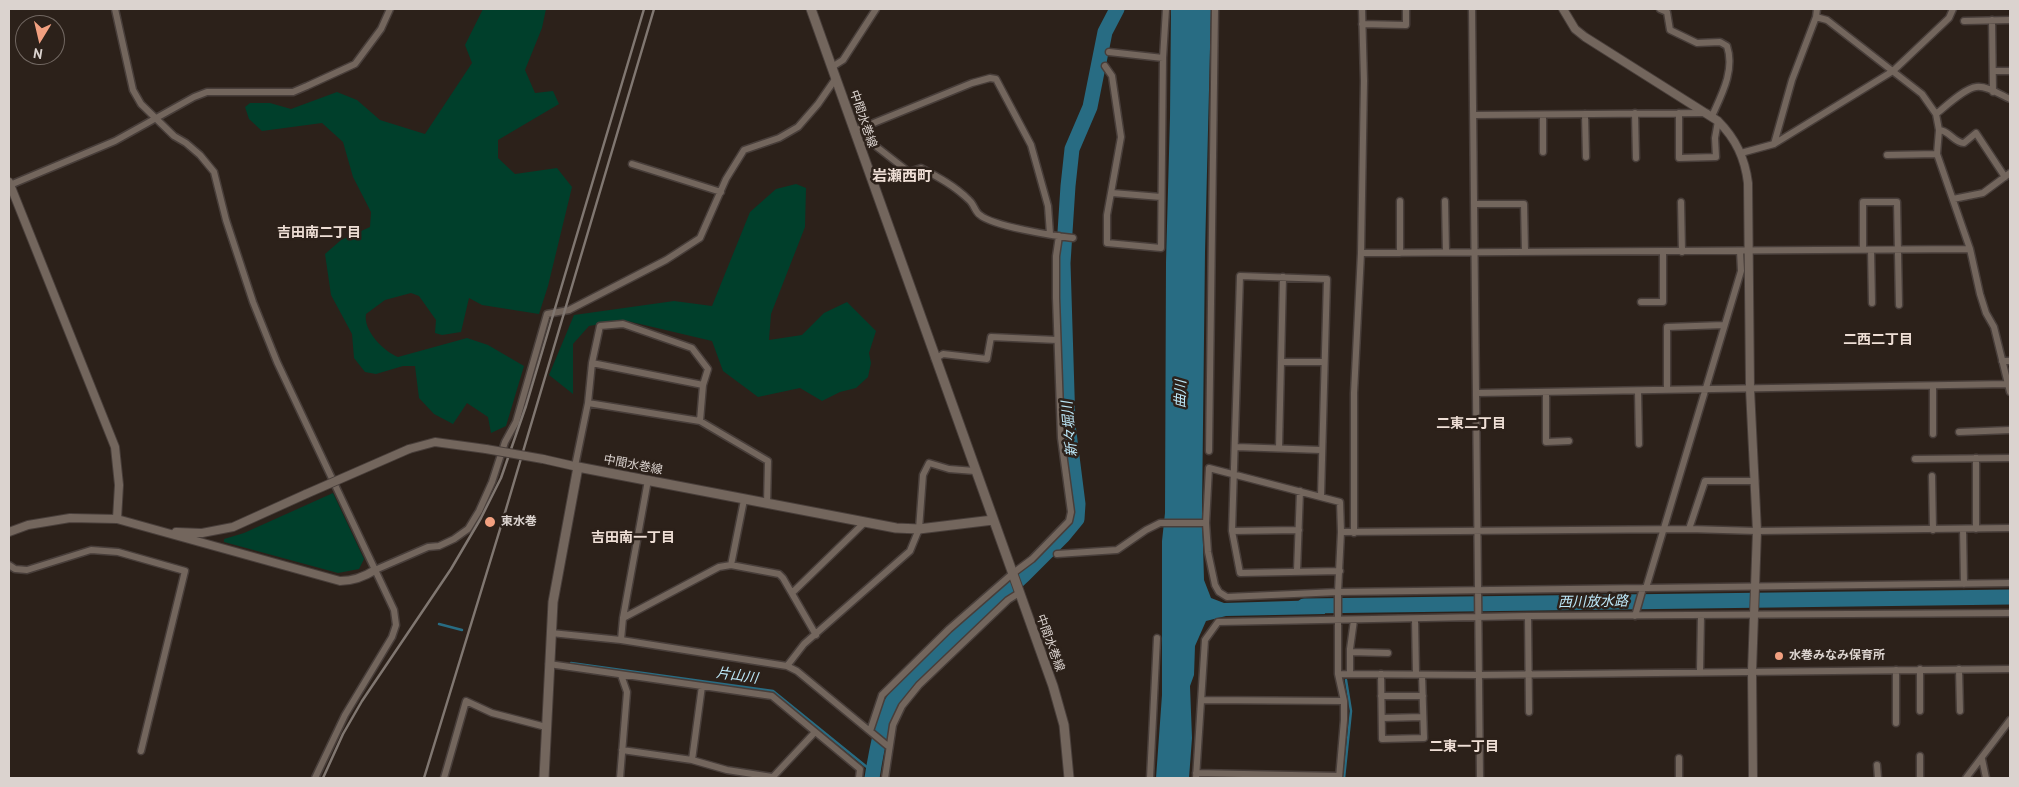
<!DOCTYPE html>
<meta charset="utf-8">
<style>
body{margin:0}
#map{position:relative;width:2019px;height:787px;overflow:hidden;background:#2c211a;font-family:"PT Sans",sans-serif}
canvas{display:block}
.frame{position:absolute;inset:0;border:10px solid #dbd3cf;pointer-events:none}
.north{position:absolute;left:15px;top:15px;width:50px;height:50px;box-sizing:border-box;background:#2c211a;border:1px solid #726862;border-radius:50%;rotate:189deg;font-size:14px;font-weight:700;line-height:20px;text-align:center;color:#dbd3cf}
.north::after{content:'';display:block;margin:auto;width:18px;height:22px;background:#f2a080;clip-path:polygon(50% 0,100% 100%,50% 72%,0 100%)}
</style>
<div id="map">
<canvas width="2019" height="787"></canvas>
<div class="frame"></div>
<div class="north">N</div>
</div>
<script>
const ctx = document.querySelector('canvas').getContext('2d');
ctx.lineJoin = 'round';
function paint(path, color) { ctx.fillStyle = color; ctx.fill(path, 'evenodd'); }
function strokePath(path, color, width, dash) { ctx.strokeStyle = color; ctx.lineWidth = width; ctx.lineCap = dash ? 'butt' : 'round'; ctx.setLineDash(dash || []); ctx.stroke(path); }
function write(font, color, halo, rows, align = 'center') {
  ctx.font = font + ' "PT Sans","Noto Sans JP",sans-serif'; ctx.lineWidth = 5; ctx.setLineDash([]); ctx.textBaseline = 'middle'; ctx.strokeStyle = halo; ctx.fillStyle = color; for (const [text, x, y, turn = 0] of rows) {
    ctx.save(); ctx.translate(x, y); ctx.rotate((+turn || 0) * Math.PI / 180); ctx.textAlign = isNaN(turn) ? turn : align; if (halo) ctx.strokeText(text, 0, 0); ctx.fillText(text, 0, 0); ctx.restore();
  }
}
paint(new Path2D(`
 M483,9H546L542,28L525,70L535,93L553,91L559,104L498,140V158L515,174L557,168L572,187L548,286L539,314L482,305L469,298L461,332L442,335L435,333L436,320L419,296L411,293L385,300L366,314C363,330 383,351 398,357L467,338L488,345L524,366L506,426L491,433L488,417L467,403L453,424L434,414L419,398L415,366H403L376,374L365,372L354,358L352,334L331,295L325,254L341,240L370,227L371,212L353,177L343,142L322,123L262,131L249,119L245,107L250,103H270L291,109L337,92L357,100L380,120L425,134L472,63L465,45Z
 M796,184L806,188L805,227L771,314L769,340L802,335L824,313L847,302L876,331L869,353L871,363L868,377L856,388L840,392L822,401L800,388L758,397L723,371L712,341L623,320L589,326L573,344V394L549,375L574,315L674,301L712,306L750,212L776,189Z
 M333,493L364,559L359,569L338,573L224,542V539L244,533Z`), '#003f2b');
paint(new Path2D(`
 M1171,9H1211L1205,252L1202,511L1204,580L1211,598L1224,603L1324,600L1325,614L1226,616L1206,621L1195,646L1194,675L1190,686L1192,738L1189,778H1156L1162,695V541L1165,513L1166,262L1170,117Z`), '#286c83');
strokePath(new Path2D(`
 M439,624L462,630
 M571,663L773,691L873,772
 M1344,778L1351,711L1346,680`), '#286c83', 2.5);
strokePath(new Path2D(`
 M1304,606L2010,597
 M872,778C875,759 881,721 891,704C896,695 904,687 911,679L1024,575L1063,536L1077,519L1078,504L1068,425L1063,263L1068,186L1072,149L1090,107L1105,32L1117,9`), '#286c83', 15);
const minor = new Path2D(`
 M115,9L133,90L141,104L174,136L186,143L200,155L214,172L226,220L253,302L277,362L394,610L396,625L392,637L345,715L315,778
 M1472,9L1480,778
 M1660,9L1667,12L1670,30L1697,43L1720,42L1727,46C1735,70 1722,94 1712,116
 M1816,17L1827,20L1922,94L1936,114L1939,130L1937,154L1970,249L1980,294L1986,313L1994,327L2010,392
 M1992,20L1993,92
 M1964,21L2010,20
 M1362,24L1406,25V9
 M1109,52L1163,58
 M1105,66L1112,76L1121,137L1107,215V243L1161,248L1163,58L1166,9
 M832,67L843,60L876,9
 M1993,71H2010
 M1635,113L1636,158
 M1679,113V158L1716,157L1715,138L1718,121
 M1585,114L1586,157
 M1936,114C1945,107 1965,88 1976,87C1986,85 2001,95 2010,99
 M1474,115L1707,113
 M1939,130C1949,130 1954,143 1964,143L1976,133L2005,177
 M854,131L972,83L990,78L996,79L1031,145L1048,206L1050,234
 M1774,144L1792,80L1816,17L1817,9
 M859,145L866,143L873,144L909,172L921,168C938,177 955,186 969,200C974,204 975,212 980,215C992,226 1055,236 1073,238
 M1543,152V115
 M1741,153L1774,144L1893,71L1949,18L1953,9
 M1887,155L1937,154
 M632,164L721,192
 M10,185L115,141L194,97L207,92H293L307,86L355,64L381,29L390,9
 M1112,193L1161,197
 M1953,199L1983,193L2010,173
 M1445,201L1446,252
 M1681,202L1682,252
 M1474,204H1524L1525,252
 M1863,249V202H1897L1899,305
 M1871,250L1872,303
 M1361,253L1970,249
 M1400,253V201
 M1641,302H1663V252
 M935,359L943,354L987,359L991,337L1057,340
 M2002,361H2010
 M1281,362H1324
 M592,363L703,385
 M1667,390V327L1724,325
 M1638,391L1639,444
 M1477,393L2008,384
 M1546,393V442L1569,441
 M588,403L700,421L768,461L767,504
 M1959,432L2010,430
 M1933,434V386
 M1236,447L1321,450
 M1279,448L1283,277
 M1209,451L1215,9
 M1915,459L2010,458
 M575,466L588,403L592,363L600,326L623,324L692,348L708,369L703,385L700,421
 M1932,476L1933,530
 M1321,496L1327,279L1240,276L1232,531L1240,573L1340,571
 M1689,529L1705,481H1755
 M1963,529L1964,584
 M1976,529V458
 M1232,531L1299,530
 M1341,532L1689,529L1757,531L2010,528
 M1354,533V393L1361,253L1364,81L1362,9
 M1057,554L1117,550L1146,530L1160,523H1206
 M9,565L15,569L27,570L91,550L118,552L185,571L141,751
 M731,565L744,500
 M375,570L428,547L439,546L454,539L468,529L479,511L492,482L505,442L516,422L547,314L569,310L666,260L700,238L726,179L744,150L779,138L798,127L818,104L836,78
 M1297,571L1300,491
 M1646,588L2010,583
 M792,593L864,523
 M1528,616L1529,712
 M1635,616L1643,588
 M623,618L719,567L731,565L779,574L783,578L816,635
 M1415,619L1416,674
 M551,633L621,640L787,666L797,671L889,747
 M621,640L623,618L648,480
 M1350,652L1388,653
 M549,664L772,696L860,769L859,778
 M787,666L804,644L910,551L919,529L923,475L929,463L949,469L975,471
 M1920,669V711
 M1959,669L1960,711
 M1700,671L1701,616
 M1338,674L1479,675L2010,669
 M1350,674V649L1354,620
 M1381,674L1382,739L1424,738L1422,675
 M1381,696H1423
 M1201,700L1344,701
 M1382,718L1423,717
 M1896,723V670
 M870,731L882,695L949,629L1012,574L1032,559L1069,521L1071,512L1061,438L1056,298V256L1059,236
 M622,750L692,760L727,770L772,777
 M1679,758V778
 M1982,759L1986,778
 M692,760L702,686
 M1877,765L1878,778
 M1196,773L1339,776
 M444,778L466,701L492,713L546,727
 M620,778L627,692L621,675
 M772,778L815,732
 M885,778L893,725L902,706L919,685L1008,600L1019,593
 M1150,778L1157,638
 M1196,778L1205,640L1218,622L1528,616L2010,613
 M1339,778L1344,720V701L1338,674V592L1341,532L1340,502L1209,468L1206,523L1208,552L1215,585L1219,592L1227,597L1338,592L1646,588L1741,271L1740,251
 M1920,778V756
 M1966,778L2010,720`);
const tertiary = new Path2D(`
 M1563,9L1575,29L1585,37L1718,121C1736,139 1745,158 1748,183L1750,389L1757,531L1752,671L1753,778
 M9,182L115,447L119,485L117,519
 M409,449L435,442L486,449
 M543,459L578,467
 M9,532L28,525L70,518L117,519L340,581C353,581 364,577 375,570
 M176,532L202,533L233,527L306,494`);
const secondary = new Path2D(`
 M811,9L1053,686L1064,725L1069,778
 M544,778L553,602L578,467L896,528L919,529L993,520`);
strokePath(minor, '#483e3a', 9);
strokePath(tertiary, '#483e3a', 10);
strokePath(secondary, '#483e3a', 11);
strokePath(minor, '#73665d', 6);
strokePath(tertiary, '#73665d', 8);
strokePath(secondary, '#73665d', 9);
strokePath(new Path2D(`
 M323,778L343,734L362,701L451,569L481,518L501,478L526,406L644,9
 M424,778L501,526L654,9`), '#807771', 2.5);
const tertiaryBridge = new Path2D(`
 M486,449L543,459
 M306,494L409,449`);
strokePath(tertiaryBridge, '#483e3a', 10, []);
strokePath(tertiaryBridge, '#73665d', 8);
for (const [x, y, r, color] of [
 [490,522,6,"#f2a080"],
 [1779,656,5,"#f2a080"]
]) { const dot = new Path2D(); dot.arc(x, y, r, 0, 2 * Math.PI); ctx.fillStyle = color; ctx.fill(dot); strokePath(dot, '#2c211a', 2); }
write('12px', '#dbd3cf', '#2c211a', [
 ["中間水巻線",863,119,71],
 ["中間水巻線",633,465,11],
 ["中間水巻線",1050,643,70]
]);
write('bold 12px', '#dbd3cf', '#2c211a', [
 ["東水巻",501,522],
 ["水巻みなみ保育所",1789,656]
], 'left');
write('bold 14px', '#eeded5', '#2c211a', [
 ["吉田南二丁目",319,233],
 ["二西二丁目",1878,340],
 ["二東二丁目",1471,424],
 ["吉田南一丁目",633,538],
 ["二東一丁目",1464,747]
]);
write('italic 14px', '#bce7f8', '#2c211a', [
 ["曲川",1181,394,-88],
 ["新々堀川",1070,429,-95],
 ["西川放水路",1593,602,-1],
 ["片山川",737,676,8]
]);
write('bold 15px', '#eeded5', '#2c211a', [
 ["岩瀬西町",902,177]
]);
</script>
